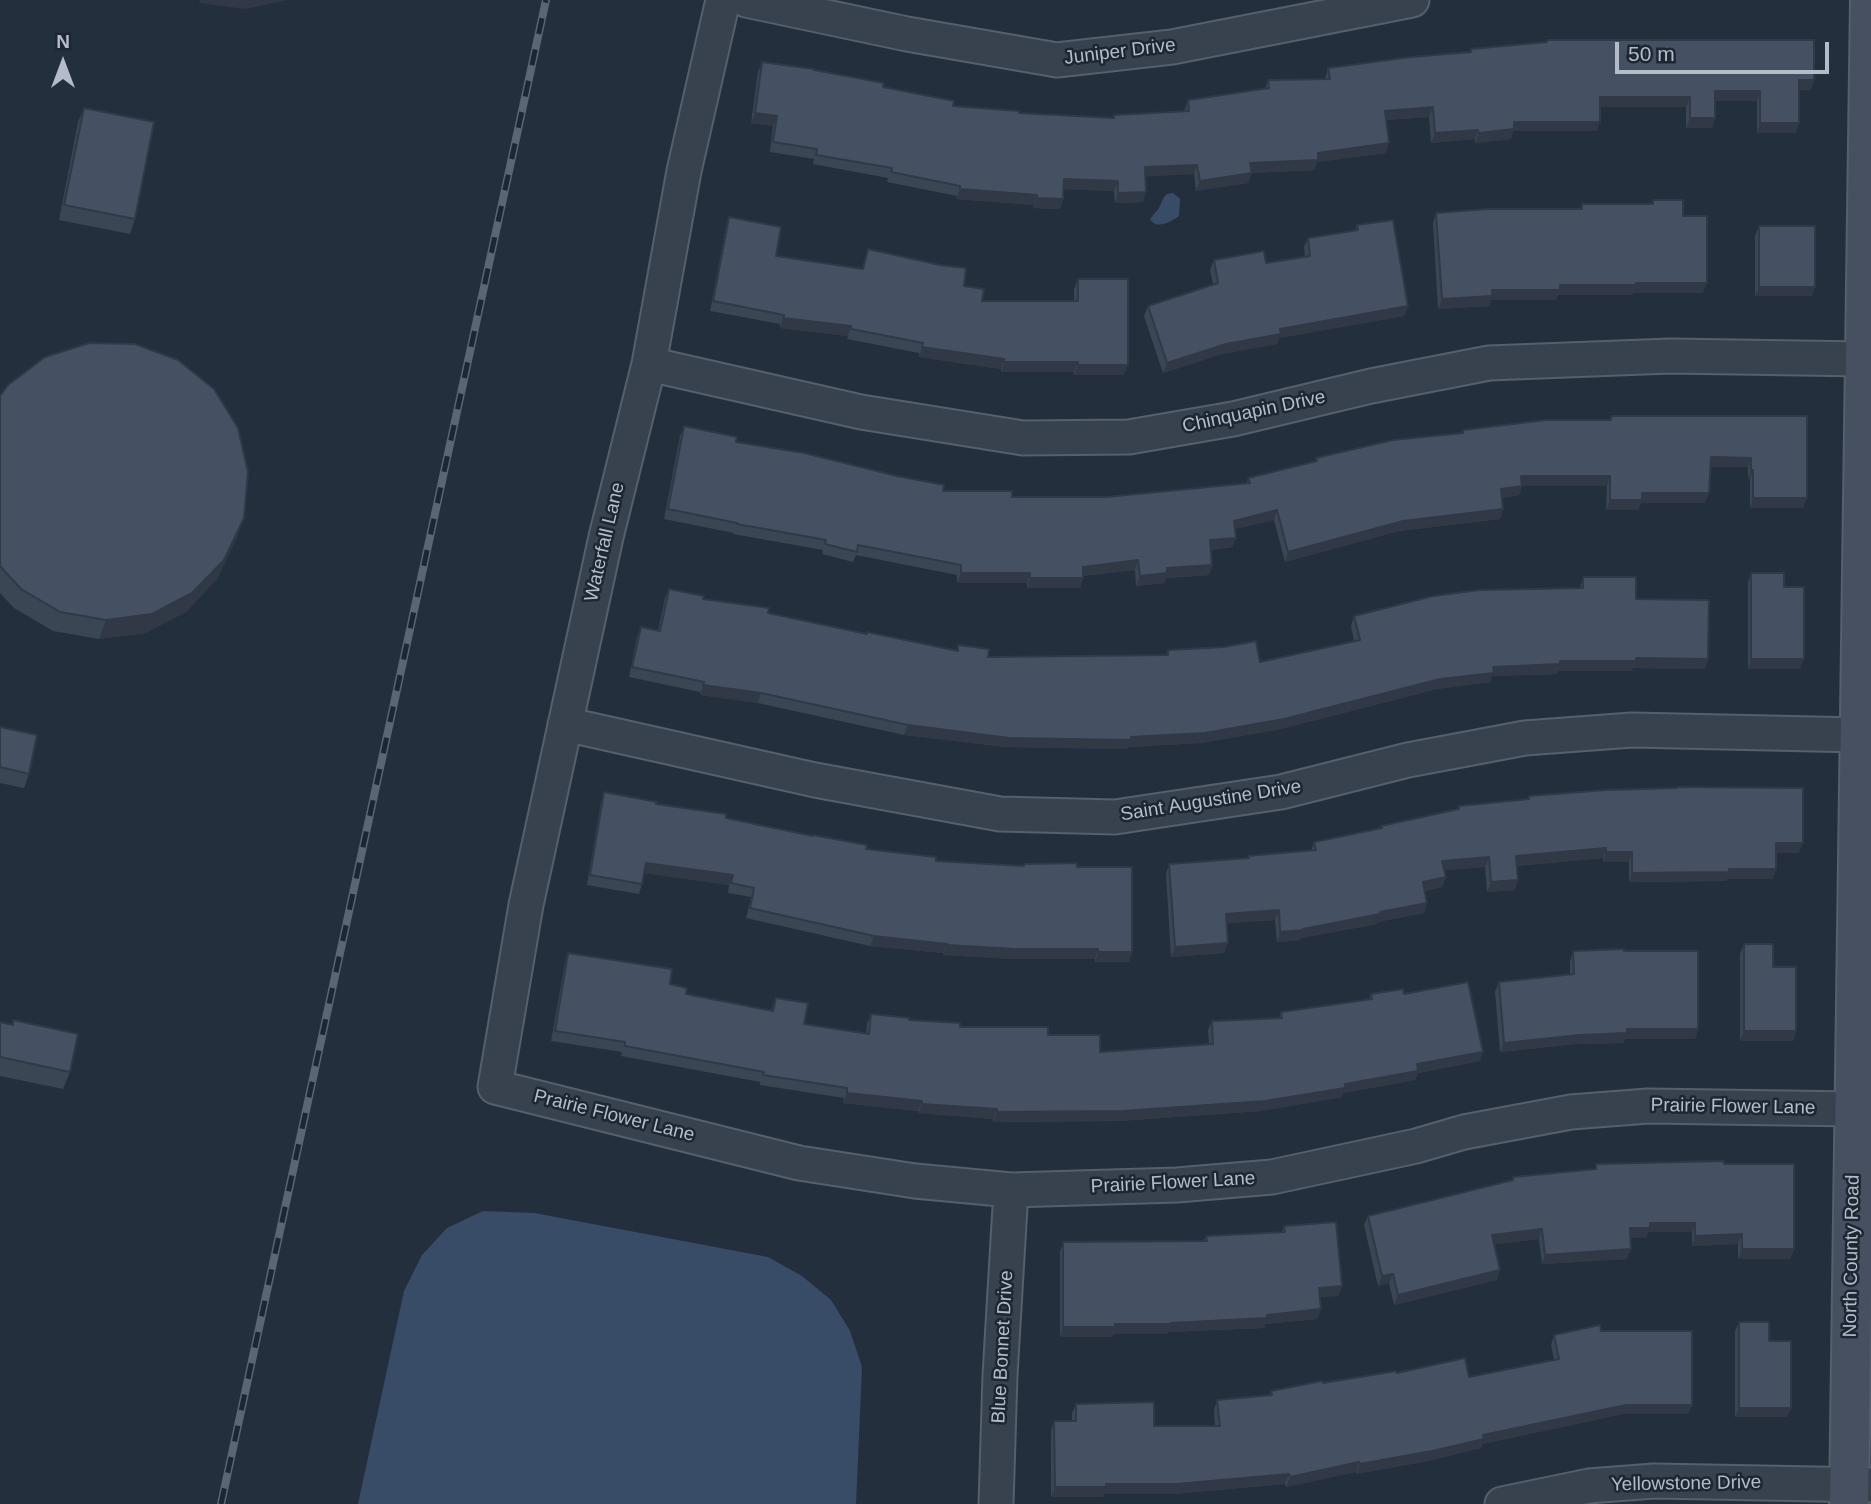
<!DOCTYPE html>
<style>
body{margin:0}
#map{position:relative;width:1871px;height:1504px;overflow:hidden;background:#242f3e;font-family:Helvetica,sans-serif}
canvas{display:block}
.north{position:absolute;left:28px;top:28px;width:70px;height:70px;-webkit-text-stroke:5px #1d2633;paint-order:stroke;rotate:0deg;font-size:19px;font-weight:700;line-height:28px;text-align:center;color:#b4bcc9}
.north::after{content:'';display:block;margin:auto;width:24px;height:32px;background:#b4bcc9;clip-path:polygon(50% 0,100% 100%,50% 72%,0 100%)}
.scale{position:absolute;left:1615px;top:42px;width:214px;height:32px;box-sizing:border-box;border:4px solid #b4bcc9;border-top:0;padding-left:9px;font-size:21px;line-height:24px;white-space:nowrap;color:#b4bcc9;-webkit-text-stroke:5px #1d2633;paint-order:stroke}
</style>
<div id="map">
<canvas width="1871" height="1504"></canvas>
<div class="north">N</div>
<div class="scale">50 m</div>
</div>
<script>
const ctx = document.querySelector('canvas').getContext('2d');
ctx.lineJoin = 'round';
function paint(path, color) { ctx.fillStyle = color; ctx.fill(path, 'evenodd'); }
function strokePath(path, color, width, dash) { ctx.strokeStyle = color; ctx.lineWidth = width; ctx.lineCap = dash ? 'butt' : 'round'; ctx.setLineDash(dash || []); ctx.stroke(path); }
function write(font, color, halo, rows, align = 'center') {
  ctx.font = font + ' Helvetica,sans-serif'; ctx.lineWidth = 5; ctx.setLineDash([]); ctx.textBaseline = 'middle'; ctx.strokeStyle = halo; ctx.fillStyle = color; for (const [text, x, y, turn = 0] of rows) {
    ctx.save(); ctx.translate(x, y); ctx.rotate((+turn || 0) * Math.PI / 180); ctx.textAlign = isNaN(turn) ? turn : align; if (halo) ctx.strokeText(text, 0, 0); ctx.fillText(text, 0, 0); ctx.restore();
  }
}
paint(new Path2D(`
 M1173,193L1180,199L1179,216C1171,222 1156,230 1150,219L1159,208L1164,197L1167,194Z
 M483,1211L534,1213L768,1257L802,1276L831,1300L850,1331L862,1367L856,1504H358L404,1291L422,1255L447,1228Z`), '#394c67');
const street = new Path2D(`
 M723,0L684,171L649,364L606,537L526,905L495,1087L799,1163L915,1181L1011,1190L1177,1185L1272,1177L1416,1146L1464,1132L1571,1112L1648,1106L1855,1109
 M746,0L907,34L1057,60L1172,47L1412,0
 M649,364L861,412L1023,438L1129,437L1233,419L1371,386L1489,363L1670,356L1865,359
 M565,724L815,780L1000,814L1115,817L1281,792L1408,760L1525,738L1632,730L1860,735
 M996,1504L1000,1375L1011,1190
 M1502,1504L1589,1486L1654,1481L1871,1485`);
const secondary = new Path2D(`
 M1849,1504L1870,0`);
strokePath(street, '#565f6c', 37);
strokePath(secondary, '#565f6c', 42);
strokePath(street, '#38414e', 33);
strokePath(secondary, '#465061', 38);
const rail = new Path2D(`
 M221,1504L546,0`);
strokePath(rail, '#5a6575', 8);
strokePath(rail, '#1d2633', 5, [16]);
paint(new Path2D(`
 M1471,49L1811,90H1799L1796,133H1757V101H1715L1712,128H1686V107H1600L1597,131H1513L1511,139L1475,143V139L1431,143L1429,117L1386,120V153L1317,162L1314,170L1251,173L1248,183L1196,191L1194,174L1146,176L1143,202L1115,203L1114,191L1064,189L1063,199L1060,209L1033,208L1034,205L956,199L957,196L887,182L888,178L813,164L814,159L770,152L773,126L751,123L758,72L762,62L814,70L883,87L953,106L1019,113L1113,118L1114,115L1184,111L1188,100L1265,89L1268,80L1325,79L1328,68L1470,53Z
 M84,108L135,219L130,234L59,220L78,122Z
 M1653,200L1683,216L1703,293H1633L1632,295H1558L1556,300H1491L1489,306L1438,309L1433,223L1436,213L1580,209L1582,204H1652Z
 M729,217L776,256L862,268L868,249L964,286L982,301H1074V289L1078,279L1124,375H1074V372H1001V369L919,357V353L847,339L848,336L780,328V324L710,311L726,227Z
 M1357,225L1408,306L1404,316L1279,338L1277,344L1222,354L1163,373L1144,316L1148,306L1213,284L1210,270L1214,260L1266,263L1305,257L1304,247L1308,238L1355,230Z
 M1759,226L1812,296H1755V236Z
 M0,396L237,537L217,579L186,612L145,633L99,639L53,631L14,608L0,593Z
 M1611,416H1807L1803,508H1750V479H1748V467H1710L1705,503H1641L1638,510H1606L1607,486H1522L1519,495L1502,498L1503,509L1500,519L1399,531L1285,562L1274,520L1235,529L1236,538L1232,547L1211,550L1212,565L1209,575L1166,578L1164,583L1136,586L1135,570L1083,576L1080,588H1027V583H957V575L856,555L853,562L822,554L823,550L733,534L734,533L664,519L680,436L684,426L736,442L943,491L1012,497H1106L1247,483L1248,478L1315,462L1316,458L1462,433L1463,430L1609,420Z
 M1751,573L1784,587L1800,669H1748V583Z
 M1583,577L1636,599L1708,659L1705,669L1633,668L1632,671H1558L1557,674L1492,676L1490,682L1437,689L1281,729L1201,743L1128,747L1127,749L1006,747L904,735L758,703L700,695V692L629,677L637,637L641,627L658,631L665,598L669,589L703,599L867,634L957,650L958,645L988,657L1166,655L1168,650L1260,662L1354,641L1351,626L1354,616L1580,588Z
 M0,727L29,774L24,788L0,783Z
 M604,792L866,849L936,861L1023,866L1024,864L1077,867L1132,952L1129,962H1095V959H1013L943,955V953L870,946L746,918L751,897L728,893L729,885L644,873L642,884L639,894L587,885L601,802Z
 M1529,796L1799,853H1776L1773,879H1727L1726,881L1629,882V862H1603V858L1517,866L1515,890L1487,892L1485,867L1444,870L1446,877L1442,887L1425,891L1427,903L1424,913L1377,922V924L1301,938L1300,940L1277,942L1275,920L1227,923L1224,953L1171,957L1166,874L1169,864L1247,859L1248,856L1311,851L1314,842L1381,829V826L1457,809L1459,806L1527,799Z
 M1744,944L1773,967L1796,1031L1793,1041H1740V954Z
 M1573,951H1624L1698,1029L1695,1039H1625L1623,1043L1576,1044L1500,1052L1495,992L1499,982L1570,975V961Z
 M568,953L670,984L686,994L771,1011L776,998L804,1024L866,1034L867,1024L871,1014L960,1027L1048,1035L1100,1052L1209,1044L1208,1030L1212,1021L1279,1019L1281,1012L1369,999L1371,994H1404L1480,1061L1418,1073L1415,1080L1343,1093L1342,1097L1261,1111L1119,1121L993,1122V1119L918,1113V1111L843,1103L844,1098L760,1085V1082L621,1056L622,1052L551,1041L565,963Z
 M13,1020L70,1072L63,1089L0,1076V1022L12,1025Z
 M1596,1164H1724L1794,1249L1790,1259H1738V1244L1692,1246V1232H1648L1646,1238H1631L1627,1259L1542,1264L1539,1239L1494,1244L1497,1280L1394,1305L1389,1283L1378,1286L1364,1225L1368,1216L1512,1181L1513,1177L1595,1169Z
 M1284,1226L1342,1286L1338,1296L1320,1297L1321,1309L1317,1319L1265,1324L1264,1328L1168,1332L1167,1334H1113L1112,1337H1060V1252L1063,1242L1204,1241L1206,1236L1282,1232Z
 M1739,1322L1769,1341L1791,1408L1787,1417H1735V1331Z
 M1601,1331L1692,1405L1688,1414H1623L1482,1444L1481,1448L1428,1461L1356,1474V1472L1286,1487L1285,1484L1173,1494H1104L1103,1497H1051V1430L1054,1421H1072V1413L1076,1404L1154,1426H1215L1214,1410L1217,1400L1270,1395L1271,1391L1397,1373L1469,1377L1554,1360L1551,1345L1554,1335Z`), '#3b4654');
paint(new Path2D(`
 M200,0H288L245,9L199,3Z
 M1799,80H1814L1811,90H1796Z
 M1715,91H1760L1757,101H1712Z
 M1600,97H1690L1686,107H1597Z
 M1433,107L1429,117L1381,120L1385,111Z
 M755,113L777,116L773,126L751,123Z
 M1690,118H1715L1712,128H1686Z
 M1514,122H1600L1597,131H1513L1511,139L1475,143L1479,133Z
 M1760,123H1799L1796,133H1757Z
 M1478,130L1475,139L1431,143L1435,133Z
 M1389,143L1386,153L1317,162L1314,170L1247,173L1250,163Z
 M1197,165L1194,174L1142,177L1145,167Z
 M1252,173L1248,183L1196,191L1200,181Z
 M1064,179L1118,181L1114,191L1060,189Z
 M960,189L1037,195L1034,205L956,199Z
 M1146,192L1143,202L1115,203L1118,193Z
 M1037,198L1063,199L1060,209L1033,208Z
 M1636,283H1707L1703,293H1633L1632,295H1558L1556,300H1491L1489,306L1438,309L1442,299L1492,290L1560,285Z
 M1759,287H1815L1812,296H1755Z
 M1408,306L1404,316L1279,338L1277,344L1222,354L1163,373L1167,363L1226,344L1280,329Z
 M783,318L851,326L848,336L780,328Z
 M922,347L1004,359L1001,369L919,357Z
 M1004,362H1078L1074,372H1001Z
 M1078,365H1128L1124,375H1074Z
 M1711,457L1751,458L1748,467H1707Z
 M1751,470H1753L1750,479H1748Z
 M1521,476H1610L1607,486H1522L1519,495L1497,498L1501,489Z
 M1642,493H1709L1705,503H1641L1638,510H1606L1610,500Z
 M1753,498H1807L1803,508H1750Z
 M1503,509L1500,519L1399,531L1285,562L1288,552L1403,521Z
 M1277,510L1274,520L1231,530L1234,521Z
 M244,518L237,537L217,579L186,612L145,633L99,639L106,620Z
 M1236,538L1232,547L1206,550L1210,540Z
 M1138,560L1135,570L1080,576L1083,567Z
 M1212,565L1209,575L1166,578L1164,583L1136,586L1140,576L1167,568Z
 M961,573H1030L1027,583H957Z
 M1030,578H1083L1080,588H1027Z
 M1636,658L1708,659L1705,669L1633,668L1632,671H1558L1557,674L1492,676L1490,682L1437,689L1281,729L1201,743L1128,747L1127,749L1006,747L904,735L908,725L1131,737L1493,667L1560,661Z
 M1751,659H1804L1800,669H1748Z
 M703,685L761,693L758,703L700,695Z
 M1776,843H1803L1799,853H1773Z
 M1606,848L1603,858L1513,866L1516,856Z
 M1606,852H1632L1629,862H1603Z
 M1489,857L1485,867L1439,871L1442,861Z
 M646,863L733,875L729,885L642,873Z
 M1729,869H1776L1773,879H1727L1726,881L1629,882L1632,873Z
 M1446,877L1442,887L1419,892L1423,882Z
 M1518,880L1515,890L1487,892L1491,882Z
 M1427,903L1424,913L1377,922V924L1301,938L1300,940L1277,942L1280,932L1303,929Z
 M1279,910L1275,920L1222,924L1226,914Z
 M874,936L947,944L943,953L870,946Z
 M1228,943L1224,953L1171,957L1175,947Z
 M947,945L1098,949L1095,959H1013L943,955Z
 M1098,952H1132L1129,962H1095Z
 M1627,1029H1698L1695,1039H1625L1623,1043L1576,1044L1500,1052L1504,1043Z
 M1744,1031H1796L1793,1041H1740Z
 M1483,1052L1480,1061L1418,1073L1415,1080L1343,1093L1342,1097L1261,1111L1119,1121L993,1122L997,1112L1345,1084L1417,1064Z
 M847,1093L922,1101L918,1111L843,1103Z
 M922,1104L997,1109L993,1119L918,1113Z
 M1650,1223H1695L1692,1232H1648L1646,1238H1627L1630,1228Z
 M1542,1229L1539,1239L1489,1245L1492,1235Z
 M1742,1234L1738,1244L1692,1246L1695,1236Z
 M1631,1249L1627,1259L1542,1264L1545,1255Z
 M1742,1249H1794L1790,1259H1738Z
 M1500,1270L1497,1280L1394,1305L1398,1295Z
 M1393,1274L1389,1283L1378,1286L1382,1276Z
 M1342,1286L1338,1296L1315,1297L1319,1288Z
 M1321,1309L1317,1319L1265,1324L1264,1328L1168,1332L1167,1334H1113L1112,1337H1060L1063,1327L1171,1323Z
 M1626,1405H1692L1688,1414H1623L1482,1444L1481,1448L1428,1461L1356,1474L1360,1464L1483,1435Z
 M1739,1408H1791L1787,1417H1735Z
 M1359,1462L1356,1472L1286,1487L1290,1477Z
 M1289,1474L1285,1484L1173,1494H1104L1103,1497H1051L1055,1487Z`), '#303945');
const building = new Path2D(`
 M1547,40H1814V80H1799V123H1760V91H1715V118H1690V97H1600V122H1514V129L1479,133L1478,130L1435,133L1433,107L1385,111L1389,143L1318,153V160L1250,163L1252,173L1200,181L1197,165L1145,167L1146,192L1118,193V181L1064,179L1063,199L1037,198V195L960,189V186L891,172L892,168L816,155L817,149L773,142L777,116L755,113L762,62L814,69V70L884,83L883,87L954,101L953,106L1019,111V113L1114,118V115L1189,111L1188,100L1269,88L1268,80L1330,79L1328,68L1411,57L1471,52V49L1547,42Z
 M84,108L154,122L135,219L64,205Z
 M1653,200H1683V216H1707V283H1636V285H1560V290H1492V296L1442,299L1436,213L1487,209H1582V204H1653Z
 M729,217L781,227L776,256L863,269L868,249L940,265L966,268L964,286L984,289L982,301H1078V279H1128V365H1078V362H1004V359L922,347L923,343L851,329V326L783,318L784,315L713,301Z
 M1393,220L1408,306L1280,329L1281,334L1226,344L1167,363L1148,306L1218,283L1214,260L1264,251L1266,263L1310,256L1308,238L1358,230L1357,225Z
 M1759,226H1815V287H1759Z
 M89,343L135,344L178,360L214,389L238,428L248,472L244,518L224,560L192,593L152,614L106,620L60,612L21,589L0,566V396L8,385L45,357Z
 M1611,416H1807V498H1753V470H1751V458L1711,457L1709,493H1642V500H1610V476H1521L1522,486L1501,489L1503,509L1403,521L1288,552L1277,510L1234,521L1236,538L1210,540L1212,565L1167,568V573L1140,576L1138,560L1083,567V578H1030V573H961V565L858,545L857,552L825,544L826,540L737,524V523L668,509L684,426L737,437L736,442L804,453L897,476L944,485L943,491H1012V497H1106L1250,483L1248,478L1317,461L1316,458L1393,440L1463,433V430L1546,420H1611Z
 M1751,573H1784V587H1804V659H1751Z
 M1583,577H1636V599L1709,600L1708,659L1636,658V661H1560V664L1493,667L1494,673L1440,679L1284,719L1205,733L1131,737V740L1009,738L908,725L761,693L703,685L704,682L632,667L641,627L660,631L669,589L704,596L703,599L769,608L768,613L867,634V632L958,651V645L989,649L988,657L1168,655V650L1224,647L1256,641L1260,662L1360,640L1354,616L1433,596L1479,590L1583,588Z
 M0,727L37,735L29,774L0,767Z
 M1677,787L1803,788V843H1776V869H1729V872L1632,873V852H1606V848L1516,856L1518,880L1491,882L1489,857L1442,861L1446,877L1423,882L1427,903L1380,912V914L1303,929L1304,930L1280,932L1279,910L1226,914L1228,943L1175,947L1169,864L1249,858L1248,856L1316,850L1314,842L1382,828L1381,826L1459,809V806L1529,799V796L1606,790L1677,788Z
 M604,792L657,802L656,804L726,814V818L813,836V835L867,845L866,849L936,857V861L1024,866V864L1077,863V867H1132V952H1098V949H1016L947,945V944L874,936L750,908L754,888L731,883L733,875L646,863L642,884L590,875Z
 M1744,944H1773V967H1796V1031H1744Z
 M1624,949V951H1698V1029H1627V1033L1580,1035L1504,1043L1499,982L1574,974L1573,951Z
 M568,953L672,969L670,984L687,988L686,994L773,1011L776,998L808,1003L804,1024L869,1034L871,1014L910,1018L909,1020L960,1023V1027H1048V1035H1100V1052L1213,1044L1212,1021L1282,1018L1281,1012L1372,999L1371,994L1403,989L1404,994L1468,982L1483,1052L1417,1064L1418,1071L1345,1084V1088L1265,1101L1123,1111L997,1112V1109L922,1104V1101L847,1093V1088L763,1075L764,1072L625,1046V1042L555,1031Z
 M13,1020L78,1034L70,1072L0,1057V1022L13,1025Z
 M1724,1161V1164H1794V1249H1742V1234L1695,1236V1223H1650V1228H1630L1631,1249L1545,1255L1542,1229L1492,1235L1500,1270L1398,1295L1393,1274L1382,1276L1368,1216L1513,1180V1177L1596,1169V1164Z
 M1336,1222L1342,1286L1319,1288L1321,1309L1267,1315V1318L1171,1323V1324H1115V1327H1063V1242L1207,1241L1206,1236L1285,1232L1284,1226Z
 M1739,1322H1769V1341H1791V1408H1739Z
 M1600,1325L1601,1331H1692V1405H1626L1483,1435L1484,1439L1432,1451L1360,1464L1359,1462L1290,1477L1289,1474L1177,1484H1106V1487H1055L1054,1421H1076V1404L1154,1402V1426H1220L1217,1400L1272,1395L1271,1391L1322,1381L1323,1383L1396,1371L1397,1373L1465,1358L1469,1377L1559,1359L1554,1335Z`);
paint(building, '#455162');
strokePath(building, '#303945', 2);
write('19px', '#b4bcc9', '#1d2633', [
 ["Juniper Drive",1120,52,-7],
 ["Chinquapin Drive",1254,412,-12],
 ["Waterfall Lane",605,542,-77],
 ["Saint Augustine Drive",1211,801,-9],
 ["Prairie Flower Lane",1733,1107,1],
 ["Prairie Flower Lane",614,1116,14],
 ["Prairie Flower Lane",1173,1183,-3],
 ["North County Road",1852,1256,-89],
 ["Blue Bonnet Drive",1003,1347,-87],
 ["Yellowstone Drive",1686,1484,-1]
]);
</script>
